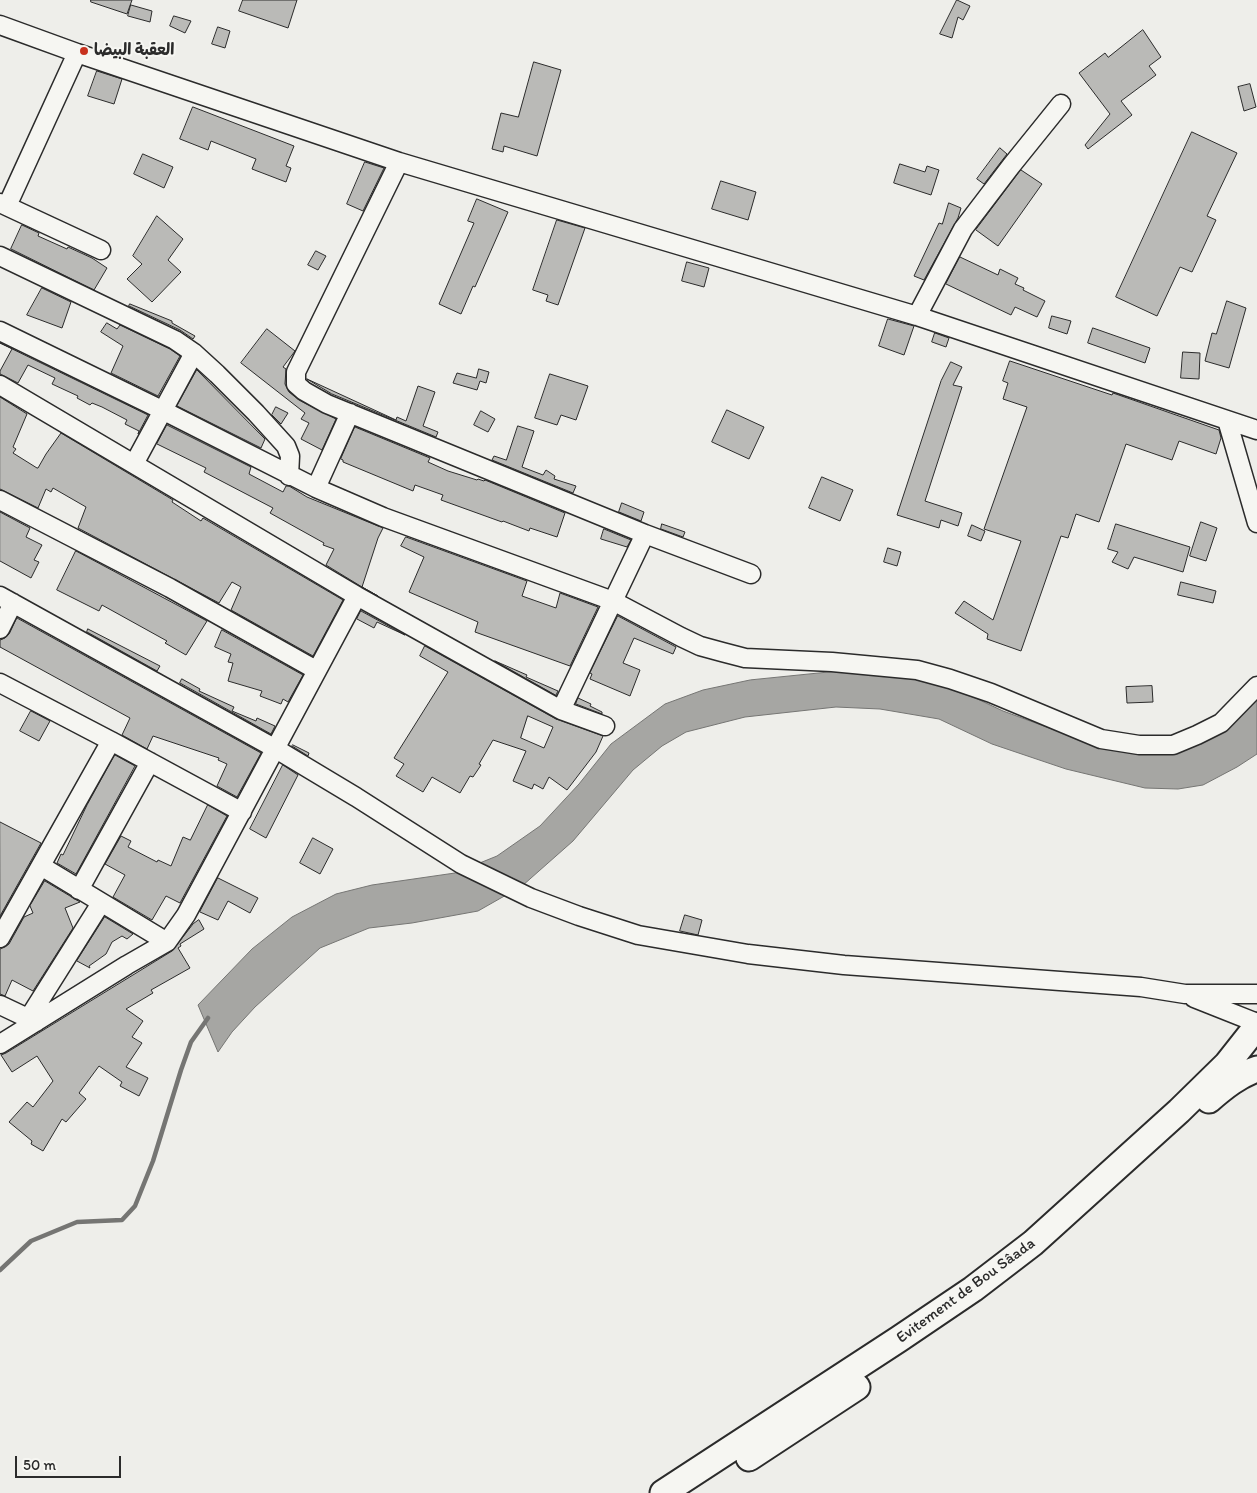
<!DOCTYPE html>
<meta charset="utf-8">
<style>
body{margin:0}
#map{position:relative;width:1257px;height:1493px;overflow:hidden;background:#eeeeea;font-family:Itim,sans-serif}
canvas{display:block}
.scale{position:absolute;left:15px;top:1456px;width:106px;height:22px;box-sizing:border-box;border:2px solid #2b2b2b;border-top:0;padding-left:6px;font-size:15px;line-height:18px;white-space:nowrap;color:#2b2b2b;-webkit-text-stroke:4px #f6f6f2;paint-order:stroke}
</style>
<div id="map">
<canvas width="1257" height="1493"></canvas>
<div class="scale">50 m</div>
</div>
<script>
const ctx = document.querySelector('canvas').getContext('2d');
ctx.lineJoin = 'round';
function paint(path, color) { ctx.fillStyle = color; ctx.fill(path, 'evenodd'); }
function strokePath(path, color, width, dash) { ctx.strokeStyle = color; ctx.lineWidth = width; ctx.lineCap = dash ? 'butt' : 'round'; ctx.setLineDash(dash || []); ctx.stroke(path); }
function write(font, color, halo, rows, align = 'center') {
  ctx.font = font + ' Itim,"Playpen Sans Arabic",sans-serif'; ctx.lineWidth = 4; ctx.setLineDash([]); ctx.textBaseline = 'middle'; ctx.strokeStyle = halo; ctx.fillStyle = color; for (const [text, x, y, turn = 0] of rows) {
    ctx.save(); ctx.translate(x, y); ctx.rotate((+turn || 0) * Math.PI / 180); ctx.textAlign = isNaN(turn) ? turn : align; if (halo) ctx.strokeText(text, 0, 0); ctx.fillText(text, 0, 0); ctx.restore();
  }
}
const water = new Path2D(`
 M849,670L896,675L956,689L1003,711L1071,736L1171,753L1257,696V754L1237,767L1203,785L1178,789L1145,788L1066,769L992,744L939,719L880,709L836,707L745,717L686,732L662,746L633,770L573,841L522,886L478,911L412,923L369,928L320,948L255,1007L232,1032L218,1052L198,1005L252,949L292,917L336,894L372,885L455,873L497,856L540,826L579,784L611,744L665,704L703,690L750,680Z`);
paint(water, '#a6a6a3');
strokePath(water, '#757573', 1);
strokePath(new Path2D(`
 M0,1270L31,1241L77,1222L122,1220L135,1206L153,1161L181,1070L191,1042L208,1018`), '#757573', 4.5);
const building = new Path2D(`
 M91,0H132L127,14L91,2Z
 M243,0H297L288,28L239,11Z
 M957,0L970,6L963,20L958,17L952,38L940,34Z
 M131,5L152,11L150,22L128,16Z
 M174,16L191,21L185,33L170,26Z
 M218,27L230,31L225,48L212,44Z
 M1143,30L1161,57L1149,66L1156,75L1121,101L1132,115L1088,149L1085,145L1110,114L1079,73L1105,53L1108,57Z
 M534,62L561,70L537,156L504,146L503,152L492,149L501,113L518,117Z
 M97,71L122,79L114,104L88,96Z
 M1250,84L1256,107L1244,111L1238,87Z
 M193,107L294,146L286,166L291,168L286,182L252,169L256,159L211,141L208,150L180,139Z
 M1192,132L1237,153L1207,216L1216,220L1192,272L1180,267L1157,316L1116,297Z
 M1000,148L1007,154L984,184L977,179Z
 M143,154L173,167L164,188L134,174Z
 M365,162L384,168L363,211L347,204Z
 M900,164L925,172L927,166L939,170L931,195L894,183Z
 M1021,170L1042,184L998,246L976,230Z
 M721,181L756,192L748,220L712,209Z
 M477,199L508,212L475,287L473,286L461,314L439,304L474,223L468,221Z
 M949,203L961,208L958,218L924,280L914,276L939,223L942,224Z
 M157,216L183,239L168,260L181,272L152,302L127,279L142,264L133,256Z
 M557,220L585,228L558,305L546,301L548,295L533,290Z
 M22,225L39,233L38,236L67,249L68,247L92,258L107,268L94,290L11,249Z
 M316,251L326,256L318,270L308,265Z
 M960,257L998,275L1000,269L1018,278L1015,284L1024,288L1023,290L1045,301L1037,317L1015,307L1011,315L946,284Z
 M687,262L709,268L704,287L682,281Z
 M42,288L71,302L62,328L27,315Z
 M1227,301L1246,308L1229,368L1205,361L1212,333L1216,334Z
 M130,304L172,321V323L195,336L193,339L180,330L129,306Z
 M1052,316L1071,321L1067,334L1049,328Z
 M888,319L914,326L904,355L879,346Z
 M107,323L117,329L120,325L170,349L180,356L158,396L111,373L123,346L101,332Z
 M1093,328L1150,348L1145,363L1088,343Z
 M267,329L295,351L283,367L286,369L285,384L289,392L299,400L336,419L322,450L301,439L309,423L301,419L305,413L241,363Z
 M935,333L949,338L946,347L932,342Z
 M0,343L148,415L138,434L139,431L125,424L127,420L102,407L92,403L90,405L77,398L78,396L52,384L55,378L28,365L18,383L0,374V371L12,349Z
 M1183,352L1200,353L1199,379L1181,378Z
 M1010,361L1112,395L1113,393L1219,430L1221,438L1216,454L1179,441L1172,460L1126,444L1099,522L1076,514L1068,538L1061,536L1021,651L987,639L988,634L955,613L964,601L993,620L1021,541L984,529L1027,407L1003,399L1008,383L1003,381Z
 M951,362L962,367L953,385L962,387L925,501L962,513L958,526L941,520L939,528L897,515L941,381Z
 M479,369L489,372L486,383L480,381L477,390L453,383L457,373L476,378Z
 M197,370L265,439L261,448L177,406Z
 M550,374L588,386L576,420L561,415L557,425L535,418Z
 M307,379L396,420L397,417L406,421L418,386L435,392L423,426L438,432L436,437L332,394Z
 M0,397L27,414L13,447L16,449L13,453L37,468H38L46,454L61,433L173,500L172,502L201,521L203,518L343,600L313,656L231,610L241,587L232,582L219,603L78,528L86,507L53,488L51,492L46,489L38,508L0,489Z
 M276,407L288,413L281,424L272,415Z
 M727,410L764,427L749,459L712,442Z
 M481,411L495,419L488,432L474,425Z
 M167,425L251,467L249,474L283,492L286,486H289L307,497L383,528L378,538L362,587L378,596L362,587L326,565L334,549L323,545L324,543L270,513L273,508L204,472L206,468L157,444Z
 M518,426L534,431L522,467L543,475L546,470L555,476L554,479L576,486L573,493L492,460L494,456L506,460Z
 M355,427L430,458L428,462L448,471L477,480L478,479L484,481L485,480L565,513L557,537L530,528L529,531L503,521L502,522L441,500L443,495L415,485L413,491L343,462V460L341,459Z
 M822,477L853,490L840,521L809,508Z
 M622,503L644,512L641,521L619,512Z
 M0,512L30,528L26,537L42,545L34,560L39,562L31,578L0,561Z
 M1201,522L1217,528L1206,561L1190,556Z
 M662,524L685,532L683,537L661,529Z
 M1116,524L1190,547L1183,572L1134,557L1128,569L1112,562L1118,552L1108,549Z
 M972,525L985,531L981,541L968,536Z
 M604,529L631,540L627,547L601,539Z
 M406,537L527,581L522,596L556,608L560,593L598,607L570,666L475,632L478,622L409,592L424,557L401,546Z
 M888,548L901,552L897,566L884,562Z
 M76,551L207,621L186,655L165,643L167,641L102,605L99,611L57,590Z
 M1181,582L1216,591L1213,603L1178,595Z
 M361,611L405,635L377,622L374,628L357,619Z
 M618,616L676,647L673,654L634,638L623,663L640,670L630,696L590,679L592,674L590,673Z
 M17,618L261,753L237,797L217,786L227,764L218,760L219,758L153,736L147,749L122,735L130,718L0,647V640L5,638L9,634Z
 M88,629L160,666L157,671L87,632Z
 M222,630L303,675L288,702L283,699L281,704L260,696L262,691L228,681L233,663L228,662L231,654L215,647Z
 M425,646L556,719L603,736L596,752L567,790L549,777L543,789L534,784L532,789L513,781L526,751L493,740L479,764L481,765L473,777L470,776L460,793L432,777L423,792L396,776L404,764L394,758L448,672L420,656ZM528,716L553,727L544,748L521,738Z
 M495,661L527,675L526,677L558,691L556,695Z
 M182,679L200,689L199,691L234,707L232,711L256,721L257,718L275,726L271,734L180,683Z
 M1152,686L1153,702L1127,703L1126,687Z
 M578,698L591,704L590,706L602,712V714L576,704Z
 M31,711L50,721L39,741L20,731Z
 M293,745L309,753L308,756L292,746Z
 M115,755L135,766L76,874L57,863L61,854L63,855L87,805Z
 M283,765L298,775L266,838L250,829Z
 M208,805L227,816L180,903L166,896L152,920L113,897L125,875L105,864L121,836L131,841L128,847L157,862L158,860L171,866L183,837L190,840Z
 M0,822L41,843L0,916Z
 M313,838L333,849L320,874L300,863Z
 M218,878L258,898L250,913L228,901L218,920L200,912Z
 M45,881L80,902L65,908L73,928L33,991L12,980L5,996L0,994V949L5,947L9,944L24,917L33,913L30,906Z
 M685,915L702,920L698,935L680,931Z
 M105,917L133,934L127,939L122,936L112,942L106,954L89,966L90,968L77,961Z
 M199,920L204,929L180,944L181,946L178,948L190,968L151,990L153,993L126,1009L143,1021L132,1037L142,1043L126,1067L148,1078L139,1096L120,1086L122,1082L99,1066L79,1093L86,1099L66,1122L62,1119L43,1151L31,1144L32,1141L9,1122L27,1102L33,1107L53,1081L37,1056L12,1072L1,1055L6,1053L172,951L193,924Z`);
paint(building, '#babab7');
strokePath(building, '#2b2b2b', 1);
const minor = new Path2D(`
 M0,25L77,53L399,162L917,316L1257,430
 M399,162L296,372V384L304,391L327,404L645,534L751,574
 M0,203L101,250
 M7,206L77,53
 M0,256L175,340L194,353L217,374L256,413L286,446L290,456L289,476
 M917,316L963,229L1011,166L1061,104
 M0,331L164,411L316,488L383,517L613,601L681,637L700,646L722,652L745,658L832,662L917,670L950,679L991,693L1101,739L1139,745H1173L1197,735L1221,723L1257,686
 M0,385L357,596L561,710L605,726
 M1227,420L1257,523
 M134,464L194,353
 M316,488L350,413
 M0,500L170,588L316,670
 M0,596L276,749L356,797L461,864L531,898L579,916L638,935L748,954L844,965L1141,987L1185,994H1257
 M0,629L13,603
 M0,683L111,741L0,938
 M561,710L645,534
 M111,741L242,812
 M41,866L167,942
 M79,890L150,762
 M1194,998L1257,1023
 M0,1005L36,1022
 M28,1019L101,903
 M0,1044L127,965L167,942L186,915L357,596`);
const highway = new Path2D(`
 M1209,1100C1224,1087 1239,1075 1257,1069
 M749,1458L857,1387
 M663,1493L899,1339L973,1289L1033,1243L1179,1111L1227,1064L1257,1026`);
strokePath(minor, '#2b2b2b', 21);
strokePath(highway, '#2b2b2b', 29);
strokePath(minor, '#f6f6f2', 18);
strokePath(highway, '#f6f6f2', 25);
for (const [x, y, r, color] of [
 [84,51,5,"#c8321e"]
]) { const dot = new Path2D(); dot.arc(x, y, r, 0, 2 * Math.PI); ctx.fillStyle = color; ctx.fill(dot); strokePath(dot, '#f6f6f2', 2); }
write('bold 16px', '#2b2b2b', '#f6f6f2', [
 ["العقبة البيضا",94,51]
], 'left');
write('16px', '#2b2b2b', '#f6f6f2', [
 ["Evitement de Bou Sâada",966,1291,-36]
]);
</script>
